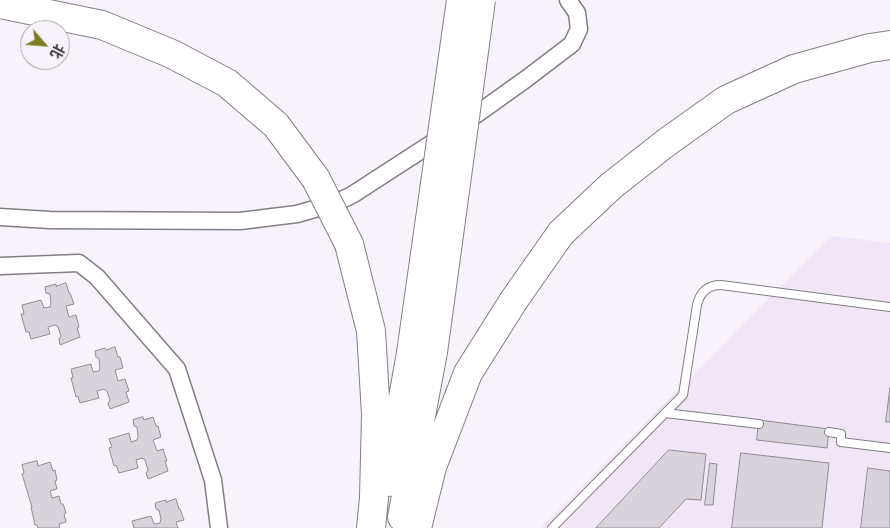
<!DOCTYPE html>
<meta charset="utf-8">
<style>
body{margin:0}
#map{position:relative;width:890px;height:528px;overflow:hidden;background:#f8f3fb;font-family:Commissioner,"Noto Sans SC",sans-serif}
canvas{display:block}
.north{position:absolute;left:20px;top:20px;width:50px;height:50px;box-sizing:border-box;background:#f8f3fb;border:1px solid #a9a5ab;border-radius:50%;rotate:117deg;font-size:14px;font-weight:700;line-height:20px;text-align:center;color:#333034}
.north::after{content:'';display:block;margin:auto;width:18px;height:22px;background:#7e7d25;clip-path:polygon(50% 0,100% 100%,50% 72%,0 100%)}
</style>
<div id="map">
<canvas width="890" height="528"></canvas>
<div class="north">北</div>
</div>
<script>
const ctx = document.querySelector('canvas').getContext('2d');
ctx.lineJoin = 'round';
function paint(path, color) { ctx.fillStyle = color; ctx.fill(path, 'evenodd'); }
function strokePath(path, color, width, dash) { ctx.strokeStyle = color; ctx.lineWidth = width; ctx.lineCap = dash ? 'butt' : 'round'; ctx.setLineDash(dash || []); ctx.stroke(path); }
paint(new Path2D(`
 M831,236L890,243V528H540Z`), '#f0e6f5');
const building = new Path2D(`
 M66,283L69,293H70L74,304L66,306L69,317L76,315L79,327L77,328L80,337L60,345L59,339L61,336L58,327L55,325L48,327L50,334L31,339L29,332H26L21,314H24L22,305L41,300L44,308L50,307L51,304L50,294L46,293L45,287L56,284V286Z
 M115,347L118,357H120L123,368L115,370L118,381L125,379L129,391L126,392L129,402L110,409L108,403L110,400L107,391L104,389L97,391L99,398L80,403L78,396L76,397L71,378H73L71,369L91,364L93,372L99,371L100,368L99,358L96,357L95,351L105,348L106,350Z
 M890,388V422H886Z
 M143,417L144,420L153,417L156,426H158L161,437L153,440L157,451L163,449L167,461H165L168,471L148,479L146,473L148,470L145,460L142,458L136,460L138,468L119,473L116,465L114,466L109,448L112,447L109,439L129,433L131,442L137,440L138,437L137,427L134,426L133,420Z
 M759,420L829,429L827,448L757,440Z
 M669,450L706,454L701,500L686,499L659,528H596Z
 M741,453L829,463L822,528H732Z
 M37,461L38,466L50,462L53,471L55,470L57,480L55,481L57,489L50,491L52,498L59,496L61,504H63L66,513L64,514L66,522L59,524L60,528H38L37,525H35L31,507H32L22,474L24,473L22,465Z
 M710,463L717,464L713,505H705Z
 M868,468L890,471V528H861Z
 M176,499L179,509H180L184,520L176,522L178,528H134L132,521L151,516L154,524L160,523L161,519L159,510L156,509L155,503L166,500V502Z`);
paint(building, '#d8d3db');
strokePath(building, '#918c93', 1);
const lane = new Path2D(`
 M665,413L759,424
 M829,432L841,434V442L890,448
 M552,528L683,395L697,305C700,292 708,285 721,285L890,307`);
const street = new Path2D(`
 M0,217L50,220L240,221L297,214L335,203L352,195L477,114L526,79L572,44L579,29L577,13L568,0
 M0,266L79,263L97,277L177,369L213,480L219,528`);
const highway = new Path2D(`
 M0,4L102,25L172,54L227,83L276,125L316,179
 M349,244L371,331L376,414L374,498L371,528
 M388,482L411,353
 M402,517L433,352
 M417,528L432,467L468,373L514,300L561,233L611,186L667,142L726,100L794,69L870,48L890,45`);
strokePath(lane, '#837e85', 10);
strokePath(street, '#837e85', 19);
strokePath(highway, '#837e85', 30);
strokePath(lane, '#fff', 8);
strokePath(street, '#fff', 16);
strokePath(highway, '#fff', 28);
const highwayBridge = new Path2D(`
 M316,179L349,244
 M433,352L481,0
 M411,353L461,0`);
strokePath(highwayBridge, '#837e85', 30, []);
strokePath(highwayBridge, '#fff', 28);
</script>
